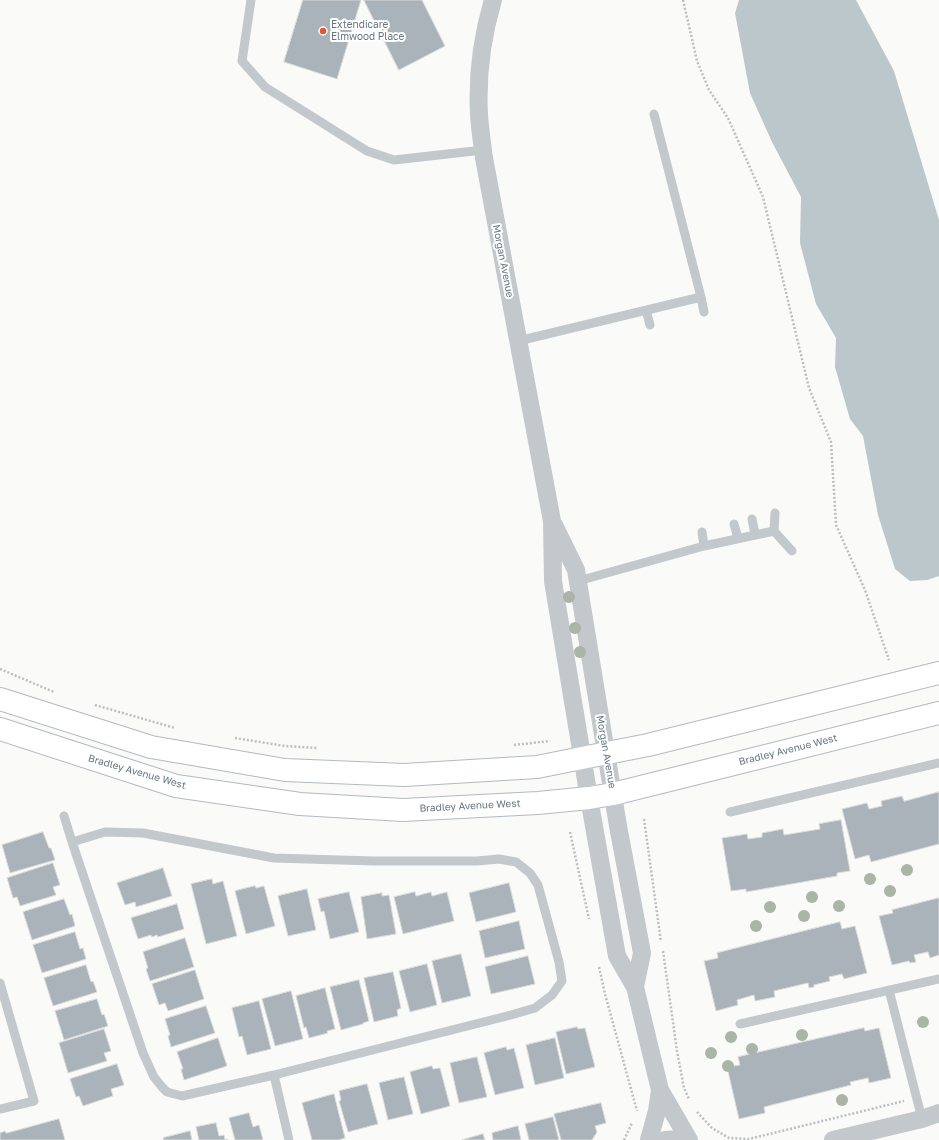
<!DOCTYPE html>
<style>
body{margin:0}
canvas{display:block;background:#fafaf8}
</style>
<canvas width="939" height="1140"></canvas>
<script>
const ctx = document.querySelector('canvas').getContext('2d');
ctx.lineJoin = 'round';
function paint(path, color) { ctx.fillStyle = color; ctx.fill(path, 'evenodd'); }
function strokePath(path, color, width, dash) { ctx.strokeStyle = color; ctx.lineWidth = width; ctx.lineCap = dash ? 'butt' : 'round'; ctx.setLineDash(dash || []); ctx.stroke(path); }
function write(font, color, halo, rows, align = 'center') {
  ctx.font = font + ' "Golos Text",sans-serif'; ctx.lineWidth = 4; ctx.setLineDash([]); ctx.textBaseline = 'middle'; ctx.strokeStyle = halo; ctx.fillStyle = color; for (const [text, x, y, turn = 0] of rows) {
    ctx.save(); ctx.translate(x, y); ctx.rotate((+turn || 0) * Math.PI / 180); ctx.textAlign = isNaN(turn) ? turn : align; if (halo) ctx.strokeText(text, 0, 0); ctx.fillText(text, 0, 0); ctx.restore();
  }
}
paint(new Path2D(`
 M739,0H856L894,71L939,220V576L927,580L910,581L895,569L878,515L863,436L850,419L835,367L836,338L816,304L800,243L801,197L772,142L750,93L735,13Z`), '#bbc7cb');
const building = new Path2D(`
 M303,0H361L337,79L284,62Z
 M364,0H422L445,46L399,70Z
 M939,792V844L871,862L869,855L855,859L842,809L867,803L869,809L882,806L881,801L902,796L904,801Z
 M841,820L850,871L837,873V876L746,892V889L731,891L722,838L747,834L748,839L762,837V833L783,829L784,835L820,829L819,824Z
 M43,832L49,848H51L55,860L10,873L2,845Z
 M53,863L60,885L53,887L56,895L20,906L17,897L13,898L7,878Z
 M163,868L172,896L136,907L135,902L125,905L117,883Z
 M212,879L213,884L223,881L237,936L206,944L191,884Z
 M509,883L516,912L476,922L469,893Z
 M255,886L256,888L264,886L275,926L246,934L235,891Z
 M307,889L316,930L288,936L278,896Z
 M349,892L359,932L330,939L324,911L321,912L318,899Z
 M415,892L416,896L431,892L432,896L447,892L454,921L403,934L394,897Z
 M382,893V896L389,895L396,934L367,939L361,897Z
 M939,898V955L930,958L928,952L914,955L916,962L910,963L909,961L892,965L879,916L893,913L892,910Z
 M64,899L70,915L72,914L75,926L32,940L23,912Z
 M177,904L184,929L158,937L157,935L152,937L151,935L138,939L131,918Z
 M519,921L525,949L485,958L479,931Z
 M840,922L842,929L855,926L867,973L844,979L842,974L829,977L830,981L814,985V987L809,988L808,983L774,991L775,997L755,1001L754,995L737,1000L738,1005L716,1011L704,961L718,958L717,953Z
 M75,932L80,949L83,948L86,959L42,973L33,945Z
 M185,938L194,967L150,981L146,969L148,968L143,952Z
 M461,954L471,996L442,1003L432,961Z
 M528,956L535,984L491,994L485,967Z
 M427,964L437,1005L410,1012L399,971Z
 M86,965L91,982L93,981L97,992L53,1006L44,978Z
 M195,970L204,999L168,1011L165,1003L159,1005L152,984Z
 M393,972L401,1008L397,1010L398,1016L374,1022L364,978Z
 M359,980L369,1021L363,1023V1024L341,1030L330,987Z
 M325,988L335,1029L327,1031L328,1033L309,1038L306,1027L304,1028L296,996Z
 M291,991L303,1039L275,1046L262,999Z
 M97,999L102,1015L104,1014L108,1026L64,1040L55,1011Z
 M259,1001L271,1049L247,1055L242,1036L239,1037L232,1008Z
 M206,1006L215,1033L171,1047L168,1036L170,1035L165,1019Z
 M577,1027L578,1029L585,1028L595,1067L566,1074L556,1032Z
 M864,1028L865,1031L879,1028L891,1078L869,1083L868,1078L850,1082L851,1085L764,1107L765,1113L739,1119L727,1067L740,1065L738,1057Z
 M104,1029L111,1051L104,1053L107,1061L68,1073L59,1043Z
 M218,1038L227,1066L184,1080L181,1069H183L177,1052Z
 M555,1038L564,1078L535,1085L526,1045Z
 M506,1047L507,1050L514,1048L524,1088L495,1095L484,1053Z
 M477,1057L487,1097L459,1103L450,1063Z
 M117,1064L124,1085L111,1089L113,1096L83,1106L79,1096L76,1097L70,1079Z
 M432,1066L433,1069L440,1068L450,1106L421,1114L410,1072Z
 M404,1077L413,1114L388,1120L379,1083Z
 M367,1084L378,1124L348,1132L339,1101L341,1100L339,1091Z
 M334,1094L345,1138L339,1140H312L302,1103Z
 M601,1103L606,1123L595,1126L597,1132L592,1140H561L554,1114Z
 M249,1113L253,1127L259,1125L263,1140H235L229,1118Z
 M553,1117L559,1140H529L525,1124Z
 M59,1119L65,1140H0V1133L5,1131L6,1133Z
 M216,1123L219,1136L224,1135L225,1140L227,1139L228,1140H199L196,1127Z
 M518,1126L521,1140H493L492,1133Z
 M190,1131L192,1140H164L163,1138Z
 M483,1134L485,1140H462Z`);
paint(building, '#aab3b9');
strokePath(building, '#dcdcda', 1);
const secondary = new Path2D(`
 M0,699L151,747L285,770L404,775L537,767L582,758L648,745L939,673
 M0,729L176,786L300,804L403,810L538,803L589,798L613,794L939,713`);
strokePath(secondary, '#b3babf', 24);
strokePath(new Path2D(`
 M683,0L697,61L709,90L728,118L763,197L809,388L831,442L836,525L865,590L889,660
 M0,669L54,692
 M95,705L175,728
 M235,738L285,746L317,748
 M514,745L550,741
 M644,819L661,942
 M570,832L589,919
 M663,951L677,1051L684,1088L689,1099
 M599,967L605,994L637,1111
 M697,1112L712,1128L729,1138L749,1139L904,1101
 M624,1140L632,1123`), '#bbbfc2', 2.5, [2, 2]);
strokePath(new Path2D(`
 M251,0L242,61L265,87L367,151L394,160L483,150
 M701,297L704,312
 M646,310L650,325
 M518,341L701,297L654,114
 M752,519L755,534
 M734,524L738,538
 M774,531L775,513
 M702,532L704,546
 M578,581L704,546L774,531L792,551
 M730,812L939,763
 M64,816L72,842L143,1053L154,1077L162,1087L167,1092L182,1096L274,1075L511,1015L535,1008L552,995L562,981L559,962L538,885L530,873L516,862L499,859L477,861H373L274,858L143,833L105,832L72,842
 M0,983L34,1101L0,1109
 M889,990L922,1119
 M740,1024L939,979
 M274,1075L289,1140`), '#c3c8cc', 9);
strokePath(new Path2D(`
 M493,0C482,37 477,77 479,115C480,129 482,143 484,158L552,521L553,581L589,798L617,956L635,987L660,1090L689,1140
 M554,525L576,570L618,826L642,953L635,987
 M649,1140L657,1111L660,1090
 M665,1140L678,1139L685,1140
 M833,1140L922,1119L939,1113`), '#c3c8cc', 18);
strokePath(secondary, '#fff', 22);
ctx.fillStyle = '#aab4a7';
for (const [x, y] of [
 [569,597],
 [575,628],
 [580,652],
 [907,870],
 [870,879],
 [890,891],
 [812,897],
 [839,906],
 [770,907],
 [804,916],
 [756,926],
 [923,1022],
 [802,1035],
 [731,1037],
 [752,1049],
 [711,1053],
 [728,1066],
 [842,1100]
]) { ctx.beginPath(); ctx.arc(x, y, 6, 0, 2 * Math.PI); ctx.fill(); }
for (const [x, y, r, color] of [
 [323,31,4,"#e4572e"]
]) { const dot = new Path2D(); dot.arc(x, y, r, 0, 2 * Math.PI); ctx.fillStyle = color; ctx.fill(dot); strokePath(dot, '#fff', 1.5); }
write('10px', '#657683', '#fff', [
 ["Extendicare",331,25],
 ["Elmwood Place",331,37]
], 'left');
write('10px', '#657683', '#fff', [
 ["Morgan Avenue",503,261,79],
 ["Bradley Avenue West",788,750,-14],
 ["Morgan Avenue",606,752,80],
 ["Bradley Avenue West",137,772,16],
 ["Bradley Avenue West",470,806,-3]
]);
</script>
